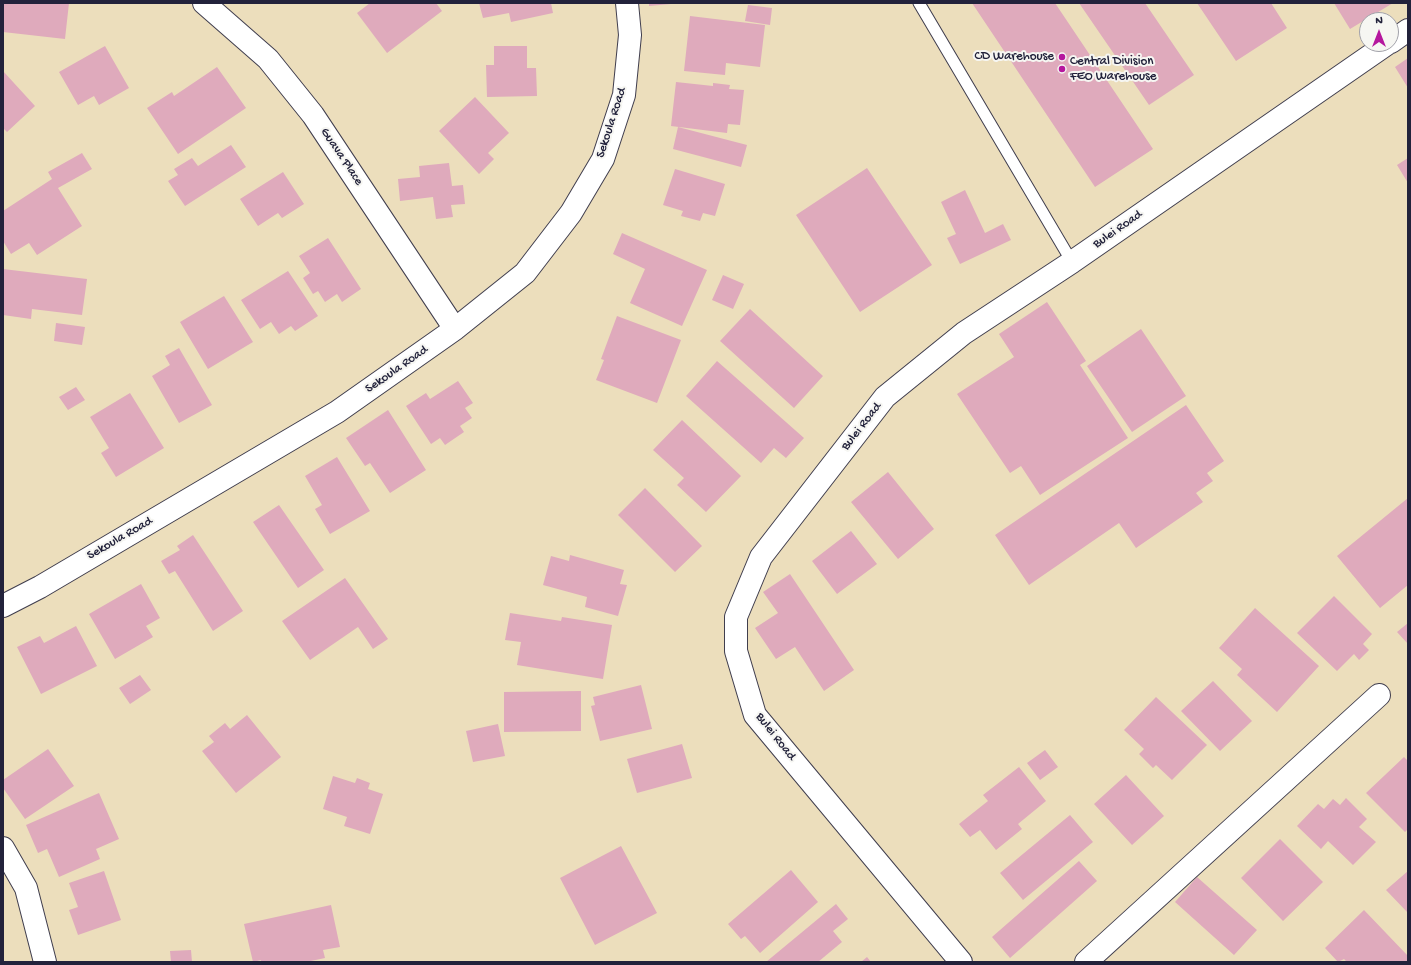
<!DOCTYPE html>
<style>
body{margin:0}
#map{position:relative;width:1411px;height:965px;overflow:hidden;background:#ecdebc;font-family:"Gochi Hand",sans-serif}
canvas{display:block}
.frame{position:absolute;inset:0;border:4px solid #22223b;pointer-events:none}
.north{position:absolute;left:1359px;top:12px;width:40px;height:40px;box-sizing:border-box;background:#f6f6f2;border:1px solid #a1a1a9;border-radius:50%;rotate:0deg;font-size:11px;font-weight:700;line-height:16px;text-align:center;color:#22223b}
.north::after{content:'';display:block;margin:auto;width:14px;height:18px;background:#b5179e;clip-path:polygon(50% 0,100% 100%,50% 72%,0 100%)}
</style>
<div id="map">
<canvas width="1411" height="965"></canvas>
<div class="frame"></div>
<div class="north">N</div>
</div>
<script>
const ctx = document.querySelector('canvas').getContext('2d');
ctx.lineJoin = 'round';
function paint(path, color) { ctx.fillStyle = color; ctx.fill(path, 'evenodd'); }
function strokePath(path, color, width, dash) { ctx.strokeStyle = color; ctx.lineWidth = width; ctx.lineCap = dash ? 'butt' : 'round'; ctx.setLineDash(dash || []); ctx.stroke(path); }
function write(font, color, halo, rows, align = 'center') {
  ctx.font = font + ' "Gochi Hand",sans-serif'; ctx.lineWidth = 4; ctx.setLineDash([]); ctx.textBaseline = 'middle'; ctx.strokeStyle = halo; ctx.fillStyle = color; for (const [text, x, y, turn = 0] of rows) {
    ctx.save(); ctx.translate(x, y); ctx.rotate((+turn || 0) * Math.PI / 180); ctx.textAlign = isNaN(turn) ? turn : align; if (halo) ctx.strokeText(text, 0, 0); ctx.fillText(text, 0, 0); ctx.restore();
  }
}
paint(new Path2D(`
 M3,3H69L65,39L3,32Z
 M370,3H436L442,11L387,53L357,13Z
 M479,3H551L553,13L511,22L509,13L483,18Z
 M649,3H671V4L649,6Z
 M972,3H1055L1153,149L1095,187Z
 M1079,3H1145L1194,75L1149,105Z
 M1197,3H1271L1287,28L1236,61Z
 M1334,3H1393L1350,29Z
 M748,5L772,8L770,25L745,21Z
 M690,16L765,25L760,67L726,63L725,75L684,71Z
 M105,46L129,88L99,105L94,96L78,105L59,72Z
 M494,46H527V68H536L537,96L487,97L486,65H494Z
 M1408,58V88L1395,67Z
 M217,67L246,108L178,154L147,108L172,92L174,96Z
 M3,71L35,106L7,132L3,128Z
 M676,82L713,86V83L730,85L729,89L744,90L740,125L728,124L727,133L671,126Z
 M475,97L509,133L488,153L494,159L479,174L439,131Z
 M678,127L747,145L741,167L673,149Z
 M231,145L246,167L185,206L168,181L178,175L174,169L192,158L198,166Z
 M82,153L92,169L58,188L82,226L37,255L29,243L11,254L3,241V211L52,179L48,172Z
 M1408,158V183L1397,165Z
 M449,163L452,186L463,185L465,204L451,205L453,217L436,219L433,197L400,201L398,179L420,177L419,166Z
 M867,168L932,265L860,312L796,215Z
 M675,169L725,184L715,216L703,213L700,221L681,216L683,211L663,205Z
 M283,172L304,204L282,218L278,213L258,226L240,199Z
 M965,190L985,233L1003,224L1011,240L960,264L947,238L956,234L941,202Z
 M622,233L707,270L682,326L630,303L645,269L613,254Z
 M328,238L361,289L342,302L337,294L325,302L318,291L313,294L303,278L310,273L299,256Z
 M3,269L87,279L82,315L32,309L31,319L3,315Z
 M288,271L318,316L295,331L291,326L279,334L271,322L260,329L241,300Z
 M723,275L744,284L733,309L712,300Z
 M224,296L253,342L208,369L180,322Z
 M1047,302L1086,361L1080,365L1128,438L1040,495L1021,466L1010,473L957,394L1014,357L999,334Z
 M750,309L823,376L794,408L720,341Z
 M617,316L681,340L657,403L596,380L604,360L601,359Z
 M56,323L85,327L82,345L54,341Z
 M1141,329L1186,396L1132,432L1087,366Z
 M179,348L212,405L179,423L152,376L170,365L165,356Z
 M717,361L804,438L786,458L774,448L761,463L686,396Z
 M458,381L473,403L465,408L472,418L460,426L464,432L445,445L440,438L431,444L406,406L426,393L430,399Z
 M76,387L85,400L68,410L59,397Z
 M130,393L164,448L116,477L101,453L109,448L90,417Z
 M1186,405L1224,461L1207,473L1213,481L1196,493L1203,502L1136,548L1119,523L1029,585L995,535Z
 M388,410L426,470L390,493L370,463L365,466L346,438Z
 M682,420L741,476L706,512L677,485L684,478L653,450Z
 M337,457L370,511L330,534L315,509L322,505L305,476Z
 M888,472L934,529L898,559L851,502Z
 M645,488L702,546L675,572L618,515Z
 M1408,498V585L1380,608L1337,556Z
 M279,505L324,570L298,588L253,522Z
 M851,531L877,564L837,594L812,561Z
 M193,535L243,611L213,631L175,571L169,574L161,561L180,550L177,546Z
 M570,555L624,570L620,584L627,585L618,616L585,607L587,597L543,585L551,556L569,561Z
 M790,574L854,670L824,691L795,647L776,659L755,628L778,613L763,592Z
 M345,578L388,639L373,649L358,627L310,660L282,621Z
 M141,584L160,618L146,626L153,637L115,659L89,614Z
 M1334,596L1372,634L1363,644L1369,650L1359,660L1354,654L1337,671L1297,633Z
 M1255,608L1319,666L1277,712L1237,675L1242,669L1219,648Z
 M510,613L561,621L562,617L612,625L603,679L517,665L521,642L505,640Z
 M1408,623V644L1397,632Z
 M76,626L97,666L41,694L17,647L40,636L44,643Z
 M140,675L151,690L130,704L119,688Z
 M1213,681L1252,721L1220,751L1181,711Z
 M641,685L652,729L600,741L591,706L595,705L593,697Z
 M581,691V731L504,732V692Z
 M1156,697L1207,745L1172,780L1156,765L1153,768L1139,754L1144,749L1124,730Z
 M247,715L281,757L236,793L202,751L214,742L209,736L225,723L230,729Z
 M498,724L505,756L473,762L466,731Z
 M682,744L692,778L637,793L627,759Z
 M48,749L74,786L25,819L3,788V780Z
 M1045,750L1058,767L1040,780L1027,763Z
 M1404,757L1408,761V829L1405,832L1366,793Z
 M1019,767L1046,801L1018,824L1022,829L996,850L980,830L970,837L959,824L988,801L983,795Z
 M1126,775L1164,816L1132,845L1094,804Z
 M333,776L355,783L357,778L370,783L368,789L383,794L370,834L344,826L347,817L323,809Z
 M99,793L119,839L96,849L100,859L59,877L47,849L38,853L26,825Z
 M1346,798L1367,819L1359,827L1376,842L1353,865L1328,841L1321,849L1297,826L1318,804L1324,809L1333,799L1340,805Z
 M1070,815L1093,842L1023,900L1000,873Z
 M1280,839L1323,882L1283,921L1241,878Z
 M621,846L657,913L595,945L560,878Z
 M1079,861L1097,881L1010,958L992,937Z
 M791,870L818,902L760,953L745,936L741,939L728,924Z
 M104,871L121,920L78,935L69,910L78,907L69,883Z
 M1408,871V913L1386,890Z
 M1197,877L1257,930L1234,955L1175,902Z
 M836,904L848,919L833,931L842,942L818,962H766Z
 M331,905L340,947L323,950L325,958L306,962H261V960L253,962L244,924Z
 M1364,910L1408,956V962H1347L1344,959L1338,962L1325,948Z
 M191,950L192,962H171L170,951Z
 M867,957L871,962H861Z`), '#dfaabc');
const lane = new Path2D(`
 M919,3L1072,262`);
const street = new Path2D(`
 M204,3L268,59L313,115L455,329
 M1391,42L1408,30
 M3,606L40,587L337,412L455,329L525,273L571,213L603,159L624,95L630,35L627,3
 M3,848L26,888L45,962
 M961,962L755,715L736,651V617L761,557L885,397L964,333L1072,262L1387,44
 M1086,962L1379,695`);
strokePath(lane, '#403e4e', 13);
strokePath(street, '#403e4e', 24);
strokePath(lane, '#fff', 11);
strokePath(street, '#fff', 22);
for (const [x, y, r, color] of [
 [1062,57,4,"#b5179e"],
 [1062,69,4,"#b5179e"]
]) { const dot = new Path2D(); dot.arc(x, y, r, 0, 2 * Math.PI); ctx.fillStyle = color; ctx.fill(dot); strokePath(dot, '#f6f6f2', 1.5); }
write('13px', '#22223b', '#f6f6f2', [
 ["CD Warehouse",1054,57],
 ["Central Division",1070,62,"left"],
 ["FEO Warehouse",1070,77,"left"]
], 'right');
write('13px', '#22223b', '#f6f6f2', [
 ["Sekoula Road",612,123,-72],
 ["Guava Place",341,157,56],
 ["Bulei Road",1118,230,-35],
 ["Sekoula Road",397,370,-35],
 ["Bulei Road",862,427,-52],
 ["Sekoula Road",120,539,-30],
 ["Bulei Road",775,737,52]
]);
</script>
